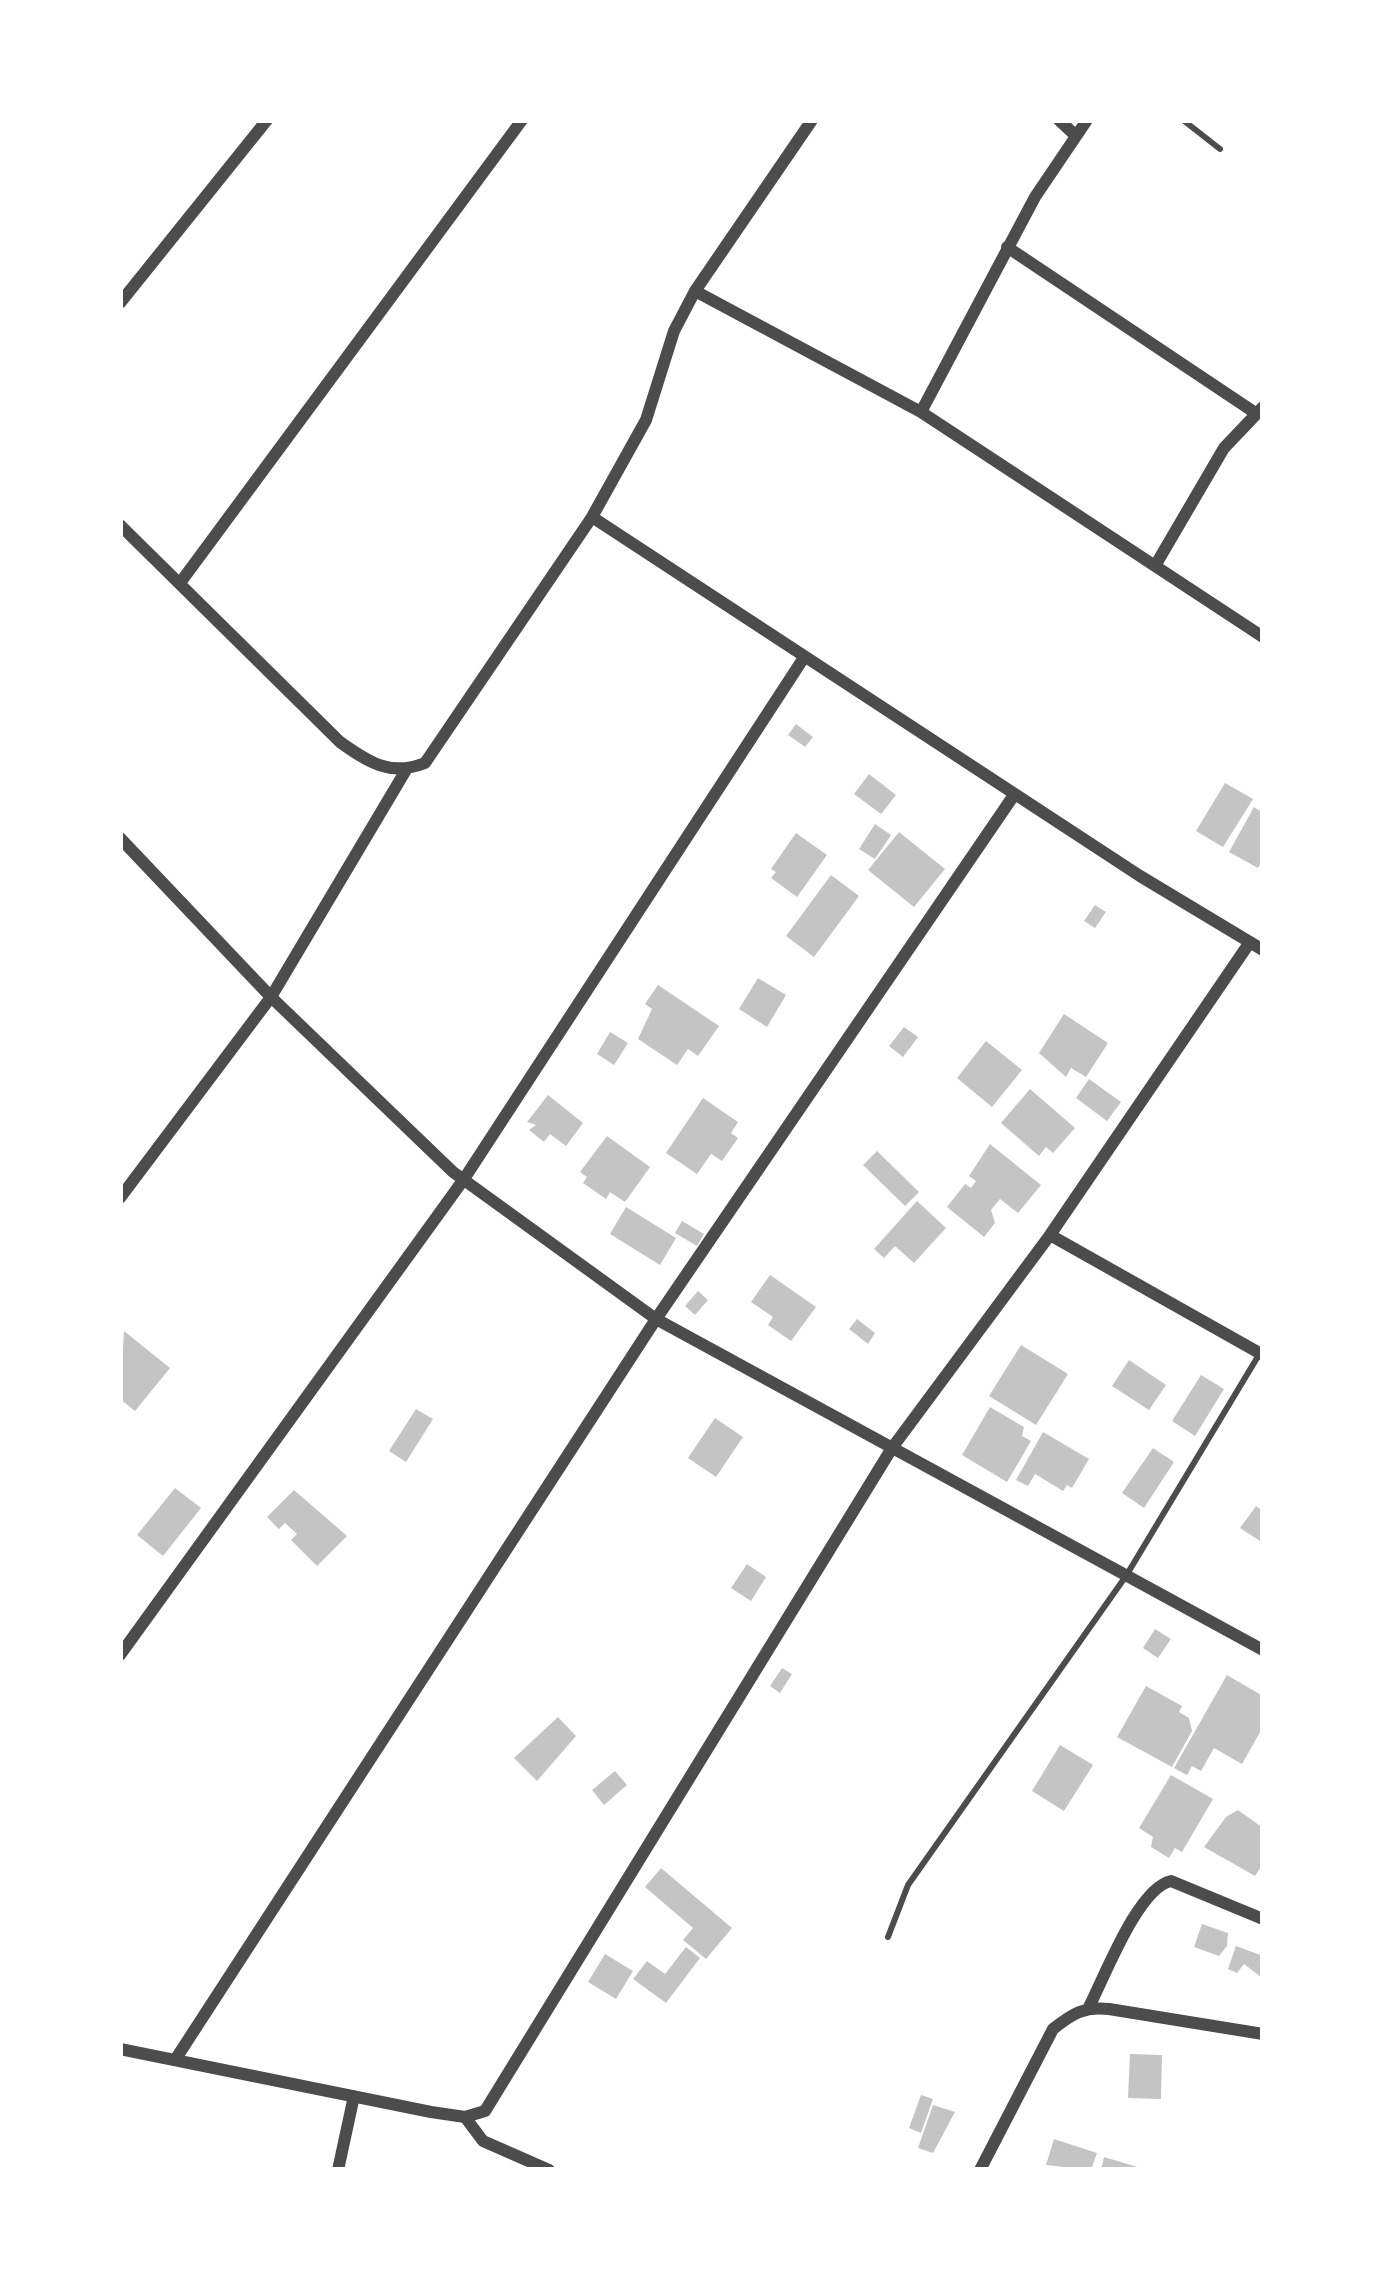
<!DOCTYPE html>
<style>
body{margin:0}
#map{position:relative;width:1383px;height:2290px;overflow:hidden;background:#fff;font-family:Rubik,sans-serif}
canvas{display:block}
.frame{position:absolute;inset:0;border:123px solid #fff;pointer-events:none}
</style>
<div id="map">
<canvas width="1383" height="2290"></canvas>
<div class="frame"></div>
</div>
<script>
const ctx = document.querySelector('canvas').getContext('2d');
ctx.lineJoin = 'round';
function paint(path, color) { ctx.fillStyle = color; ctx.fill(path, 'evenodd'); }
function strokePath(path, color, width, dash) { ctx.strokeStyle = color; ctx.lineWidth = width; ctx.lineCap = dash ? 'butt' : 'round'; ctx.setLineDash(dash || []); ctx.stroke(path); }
paint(new Path2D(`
 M796,724L813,737L805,747L788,735Z
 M869,774L896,795L881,814L854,794Z
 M1225,783L1253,799L1223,847L1196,831Z
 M1254,807L1263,813V859L1258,868L1229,852Z
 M875,824L891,835L875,859L859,849Z
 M899,832L945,869L914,907L868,870Z
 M796,833L827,855L797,897L771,878L776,872L771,869Z
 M831,875L859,896L814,957L786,936Z
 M1095,905L1106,912L1095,928L1084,921Z
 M758,978L786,995L767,1027L739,1009Z
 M658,985L719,1026L698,1056L688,1049L677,1065L638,1039L652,1009L645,1004Z
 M1064,1014L1108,1043L1086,1077L1071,1068L1066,1077L1039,1053Z
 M904,1027L918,1037L903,1057L889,1046Z
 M610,1032L628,1043L614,1065L597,1054Z
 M986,1041L1022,1070L992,1107L957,1078Z
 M1089,1079L1121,1102L1107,1121L1076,1098Z
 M1030,1089L1075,1128L1053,1153L1046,1147L1039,1156L1001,1123Z
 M548,1095L583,1123L566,1146L550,1134L544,1142L529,1130L536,1125L527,1122Z
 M703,1098L738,1122L731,1133L738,1138L722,1161L711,1154L697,1174L666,1153Z
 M607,1136L650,1167L625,1202L610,1192L606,1199L583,1183L587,1177L580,1172Z
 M990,1144L1041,1185L1018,1213L1000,1199L991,1210L995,1223L984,1237L947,1207L965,1184L971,1188L976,1181L969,1176Z
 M877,1151L919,1192L905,1206L863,1165Z
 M917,1201L946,1228L914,1263L895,1246L884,1258L874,1249Z
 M626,1207L676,1238L660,1265L610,1234Z
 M682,1221L704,1234L697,1246L675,1233Z
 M770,1275L816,1307L791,1341L768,1325L773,1317L751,1302Z
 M698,1291L708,1300L695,1315L685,1306Z
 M857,1319L875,1333L868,1344L849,1329Z
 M124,1331L170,1368L135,1411L120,1399Z
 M1021,1345L1068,1374L1036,1425L989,1396Z
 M1129,1360L1166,1385L1149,1410L1112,1386Z
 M1201,1375L1224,1389L1195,1436L1172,1421Z
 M990,1407L1024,1427L1022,1436L1031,1441L1007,1482L962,1455Z
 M416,1409L433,1419L406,1462L389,1451Z
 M715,1418L743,1437L716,1477L688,1458Z
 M1043,1432L1089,1459L1072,1488L1067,1485L1063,1491L1035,1474L1028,1486L1016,1480Z
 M1153,1448L1174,1462L1144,1508L1122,1493Z
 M175,1488L201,1508L163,1556L137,1535Z
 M294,1490L347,1536L317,1566L291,1540L297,1534L285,1523L279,1529L267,1517Z
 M1256,1506L1263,1511V1543L1240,1528Z
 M747,1564L766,1577L751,1601L731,1588Z
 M1155,1629L1171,1639L1158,1658L1143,1648Z
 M782,1668L792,1674L780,1693L770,1686Z
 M1227,1675L1263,1696V1727L1242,1764L1214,1748L1201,1771L1192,1766L1187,1775L1174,1768Z
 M1146,1686L1182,1706L1179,1712L1189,1718L1192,1731L1172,1767L1117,1737Z
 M558,1717L576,1736L537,1781L514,1758Z
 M1060,1745L1093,1765L1064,1811L1032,1791Z
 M615,1771L627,1785L604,1805L592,1790Z
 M1171,1775L1213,1799L1182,1852L1175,1848L1169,1858L1151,1847L1153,1837L1139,1828Z
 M1238,1810L1263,1828V1864L1255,1876L1204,1847L1226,1817Z
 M661,1868L732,1928L706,1959L683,1940L693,1928L645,1887Z
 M1202,1924L1228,1933L1227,1946L1219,1956L1194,1947Z
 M1236,1946L1263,1956L1261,1977L1244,1964L1237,1973L1228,1969Z
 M686,1947L700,1958L666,2003L633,1979L647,1961L665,1974Z
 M605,1954L633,1971L616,1999L588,1982Z
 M1130,2054L1162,2055L1161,2099L1128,2098Z
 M921,2095L933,2099L921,2133L909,2128Z
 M933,2105L955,2112L933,2153L918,2148Z
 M1054,2139L1097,2153L1091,2170L1046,2165Z
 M1104,2157L1144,2169V2170H1101Z`), '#c4c4c4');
strokePath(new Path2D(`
 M1183,120L1220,149
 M888,1937L908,1885L1126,1576L1263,1348`), '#4c4c4c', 6);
strokePath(new Path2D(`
 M1059,120L1075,135
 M1007,247L1257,414
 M695,291L921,412L1263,637
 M120,303L267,120
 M921,412L1035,197L1087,120
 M592,517L1140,876L1263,950
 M120,525L340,742C368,762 390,777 425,763L592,517L646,420L674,331L695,291L812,120
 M1155,566L1224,448L1263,407
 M180,583L522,120
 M120,838L271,997L453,1172L656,1319L1263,1650
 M120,1198L271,997L406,770
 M1050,1235L1263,1355
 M120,1655L464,1179L803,659
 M1089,2007C1105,1976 1138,1888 1171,1881L1263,1919
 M120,2049L431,2112L465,2117L485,2111L892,1448L1050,1235L1250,942
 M175,2060L656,1319L1014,795
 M465,2117L483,2141L549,2170
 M338,2170L354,2096
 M980,2170L1053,2029C1072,2014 1084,2006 1109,2009L1263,2034`), '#4c4c4c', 12);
</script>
